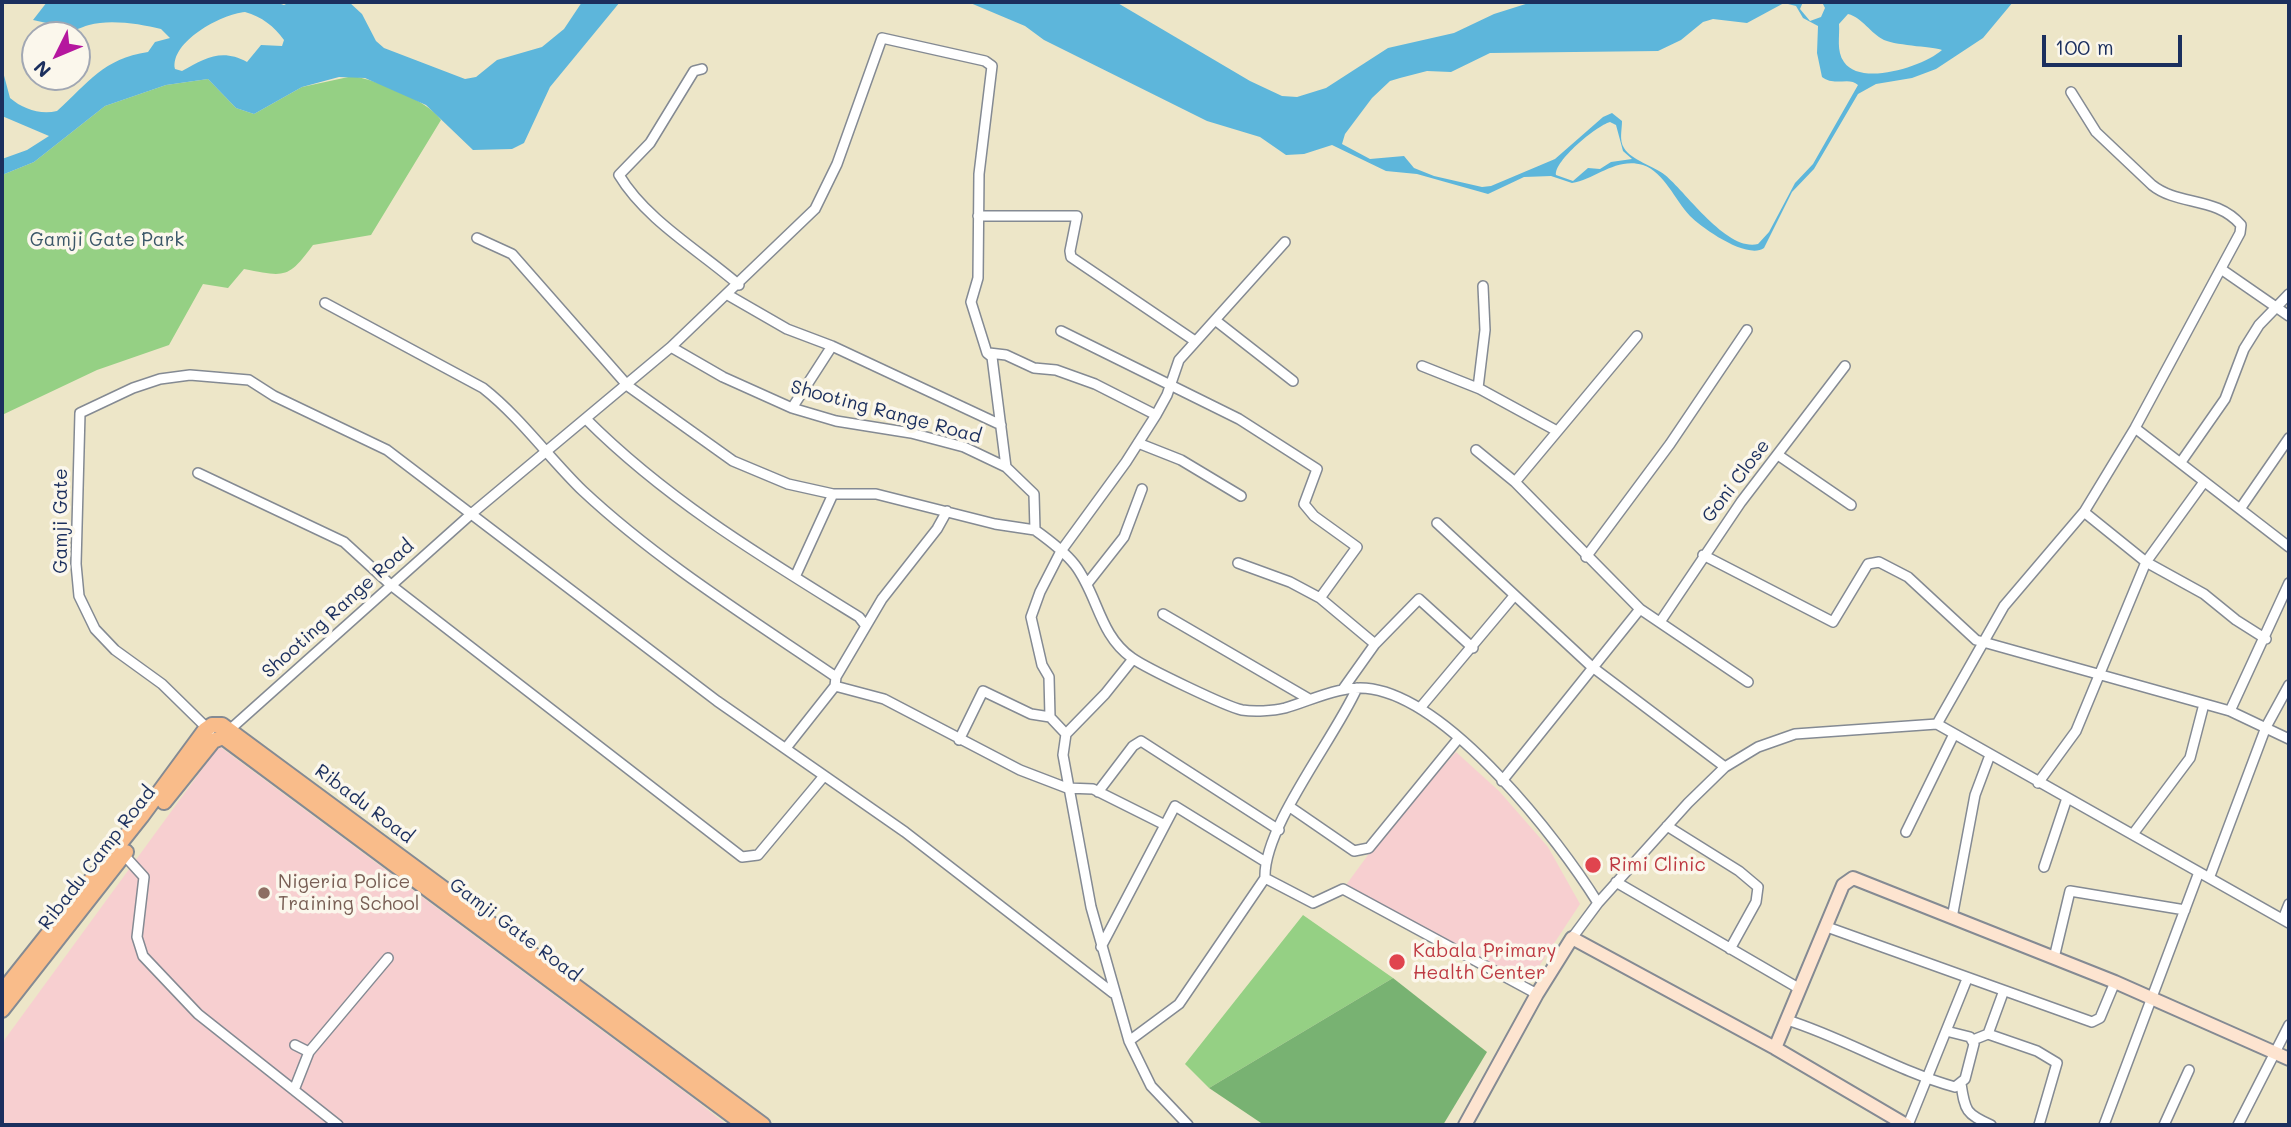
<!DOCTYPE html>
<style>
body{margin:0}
#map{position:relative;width:2291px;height:1127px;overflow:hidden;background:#ede6c8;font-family:Mali,sans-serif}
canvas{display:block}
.frame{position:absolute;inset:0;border:4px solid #1b2f5e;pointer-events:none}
.north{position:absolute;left:21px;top:21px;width:70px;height:70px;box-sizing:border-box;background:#fbf7ec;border:2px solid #a1a7b3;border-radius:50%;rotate:227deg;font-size:19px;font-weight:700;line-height:28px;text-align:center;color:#1b2f5e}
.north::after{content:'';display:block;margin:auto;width:24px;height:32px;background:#b5179e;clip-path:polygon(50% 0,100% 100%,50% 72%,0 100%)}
.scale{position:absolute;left:2042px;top:35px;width:140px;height:32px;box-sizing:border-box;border:4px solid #1b2f5e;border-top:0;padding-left:9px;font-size:21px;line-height:24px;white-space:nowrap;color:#1b2f5e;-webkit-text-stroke:5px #fbf7ec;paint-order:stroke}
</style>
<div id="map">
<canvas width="2291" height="1127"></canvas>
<div class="frame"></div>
<div class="north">N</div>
<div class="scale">100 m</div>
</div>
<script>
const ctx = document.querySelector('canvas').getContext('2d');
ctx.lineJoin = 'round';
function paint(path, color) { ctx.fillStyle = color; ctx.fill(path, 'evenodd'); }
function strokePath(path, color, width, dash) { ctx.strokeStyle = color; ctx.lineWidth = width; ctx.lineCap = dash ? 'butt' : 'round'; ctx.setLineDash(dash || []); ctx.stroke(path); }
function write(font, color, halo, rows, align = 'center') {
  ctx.font = font + ' Mali,sans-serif'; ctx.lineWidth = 7; ctx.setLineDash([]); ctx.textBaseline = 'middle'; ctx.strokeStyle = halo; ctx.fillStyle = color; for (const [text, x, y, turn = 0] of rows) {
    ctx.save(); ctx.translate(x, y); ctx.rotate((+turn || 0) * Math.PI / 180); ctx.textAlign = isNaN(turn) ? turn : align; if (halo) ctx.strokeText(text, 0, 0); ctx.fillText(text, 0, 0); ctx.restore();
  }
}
paint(new Path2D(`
 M219,746L694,1099L727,1125H2V1049L5,1039Z
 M1456,752L1499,791L1548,847L1580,904L1528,983L1346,885L1387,829Z`), '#f7cfd0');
paint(new Path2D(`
 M353,76C378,81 426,99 441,120L371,235L313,245C288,279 285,277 244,269L228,288L203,284L169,345L97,370L2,415V175L34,162L105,106L166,85L208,79L236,108L254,114L302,87Z
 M1303,915L1393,978L1209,1088L1185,1064Z`), '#95d084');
paint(new Path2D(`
 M1393,978L1487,1052L1443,1125H1264L1209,1088Z`), '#78b272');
paint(new Path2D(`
 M47,2H275L284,5L290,2H349L362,14L376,41L384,48L465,79L476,77L497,60L542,47L564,29L582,2H620L550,87L524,143L512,149L473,150L426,105L365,78L339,77L302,87L254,114L236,108L208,79L166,85L105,106L34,162L2,175V159L27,150L49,136L2,116V68L10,98C23,109 40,115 57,111C89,82 103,59 148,52L155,42L170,38L161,29C141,24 110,19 89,25C69,31 72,35 47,35L52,30L51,24L33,20ZM245,12C262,17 274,26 284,40L282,46L261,45L247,62C222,48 205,58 182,71L175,69C170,42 221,14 245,12Z
 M968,2H1116L1250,81L1282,96L1297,97L1326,88L1388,48L1454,33L1494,14L1532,2H1803L1800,9L1810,21L1821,17L1825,8L1822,2H2013L1983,38L1936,69L1912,78L1876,84L1858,94L1814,169L1792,192L1764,248C1747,260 1702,228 1690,216C1675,200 1664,172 1643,165C1616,157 1596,179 1572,183L1551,176L1524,177L1488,194L1417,174L1386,171L1332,145L1304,154L1286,155L1260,137L1207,121L1044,40L1025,26ZM1784,3L1796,6L1803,18L1818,26L1817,53L1822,77C1835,87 1849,76 1858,85L1813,164L1795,183L1769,232L1758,244C1727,252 1686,192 1665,175C1654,166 1631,160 1624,148C1619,140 1622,130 1622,121L1612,113L1603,117L1555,159L1491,186L1482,187L1434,176L1414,168L1404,156L1370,159L1342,144L1345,134L1372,98L1390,81L1400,78L1427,71L1451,72L1490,53L1658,51L1681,40L1703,22L1713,19L1747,23ZM1848,14C1863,18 1870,33 1884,40C1898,46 1937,47 1942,50C1924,66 1861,87 1844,62C1836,51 1840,36 1839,24ZM1610,122L1616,125L1623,151L1632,159L1611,162L1600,169L1588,168L1573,181L1556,175C1554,161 1596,126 1610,122Z`), '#5db6db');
const street = new Path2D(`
 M702,69L694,71L650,143L619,175C646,220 700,251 739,285
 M978,216H1077L1070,251L1071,257L1195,341
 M477,238L512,254L628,386L733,461L788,484L833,494H876L995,524L1035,530
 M2221,269L2289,316
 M728,295L787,329L832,346L1001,425
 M325,303L483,388C521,418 549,458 583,491C659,562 751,619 836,677
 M1215,320L1293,381
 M1061,331L1239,419L1317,469L1304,504L1314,516L1357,547L1320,598
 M671,347L815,209L837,164L882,38L985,61L992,66L979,174L978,278L971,302L987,353L992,357L1006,467
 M989,353L1006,355L1034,368L1056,370L1095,384L1156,415
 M1422,366L1480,389L1557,431
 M1478,388L1485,330L1483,286
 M792,408L832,346
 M586,419C667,500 762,557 859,617L866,626
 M2135,428L2289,547
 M1138,443L1181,460L1241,496
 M1476,450L1515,482L1640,609L1748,682
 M1778,455L1851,505
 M2181,462L2225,399L2244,349L2259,325L2289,294
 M198,473L344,542L392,586L742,857L758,855L824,776
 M1515,482L1637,336
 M2240,509L2289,438
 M2084,512L2146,562L2204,594L2236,620L2266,639
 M1437,523L1591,666L1725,767
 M1703,555L1833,622L1868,564L1879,562L1908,577L1976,640L2230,711L2289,739
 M1586,557L1670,444L1747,330
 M1238,563L1290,582L1320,598L1375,644
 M795,577L833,494
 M1087,584L1124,537L1142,489
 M1163,614L1309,699
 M1660,622L1741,502L1845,366
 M1133,659L1105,694L1066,734L1063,755L1091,907L1129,1041L1151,1086L1188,1125
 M835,686L884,699L1020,770L1067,788L1093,789L1163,824
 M1343,689L1375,644L1419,599L1473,648
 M1420,708L1514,596
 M2230,711L2289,583
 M1937,724L2004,606L2084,512L2135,428L2240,233L2241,225C2216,196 2178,206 2152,185L2096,132L2071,92
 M210,731L162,684L115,650L95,629L79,596L76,564L80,413L133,388L160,379L190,375L249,380L274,396L387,450L717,701L905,832L1113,993
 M226,733L470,515L671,347L723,377L792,408L836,421L911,433L964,447L1006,467L1034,494L1035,530C1049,540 1065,552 1075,565C1098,595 1099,635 1132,658C1146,668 1227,707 1242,710C1254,712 1273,711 1285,708C1313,700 1341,684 1372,689C1451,702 1557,837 1598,903
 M1066,734L1050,717L1049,677L1042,665L1031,617L1040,592L1061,551L1126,462L1156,415L1167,395L1179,360L1285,242
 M959,740L983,691L1031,714L1050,717
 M786,748L835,686L836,677L882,599L937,529L947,511
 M1502,781L1640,609
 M2038,783L2076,731L2146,562L2204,482
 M1098,792L1133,746L1141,741L1279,830
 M1290,807L1354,851L1369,848L1458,739
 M1667,826L1739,871L1758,887L1756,902L1730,949
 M1906,832L1954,734
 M2133,834L2190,758L2204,704
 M124,855L144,877L137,937L143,956L198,1014L338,1125
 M2044,867L2067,798
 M2210,876L2266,727L2289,685
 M1265,878L1313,903L1343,889L1537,994
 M1616,882L1800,989
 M1952,918L1975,795L1990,755
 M2283,919L2289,904
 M1827,927L2092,1022L2100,1018L2115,982
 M1572,938L1598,903L1688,803L1725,767L1758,747L1795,734L1937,724L2289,923
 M1101,947L1175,806L1264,861
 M2054,958L2070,891L2185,910
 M1787,1020C1845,1038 1897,1071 1955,1087L1965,1079L1974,1044L1970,1037L1946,1031
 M1988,1034L2037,1051L2057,1063L2039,1125
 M1973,1040L1988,1034L2003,993
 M1129,1041L1179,1004L1265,878C1263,827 1335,738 1357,688
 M295,1045L309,1052
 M1961,1084C1965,1111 1966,1114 1991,1125
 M294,1090L309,1052L388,958
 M1908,1125L1967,979
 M2104,1125L2199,872
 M2164,1125L2189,1070
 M2238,1125L2289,1025`);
const secondary = new Path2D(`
 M1775,1048L1843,885L1853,878L2115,982L2289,1059
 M1465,1125L1537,994L1572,938L1775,1048L1906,1125`);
const primary = new Path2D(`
 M164,802L213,741L223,737L745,1125
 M2,992L141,817L205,730L212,725H222L763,1125
 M2,1010L126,852`);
strokePath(street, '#848a93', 12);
strokePath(secondary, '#848a93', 16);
strokePath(primary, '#848a93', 18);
strokePath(street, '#fff', 9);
strokePath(secondary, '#fde4d0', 12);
strokePath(primary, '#f9bc8a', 14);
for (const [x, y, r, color] of [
 [1593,865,9,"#e0444e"],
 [264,893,7,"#8d6e63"],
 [1397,962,9,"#e0444e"]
]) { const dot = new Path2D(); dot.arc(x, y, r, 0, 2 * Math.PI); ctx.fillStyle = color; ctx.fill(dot); strokePath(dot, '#fbf7ec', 2.5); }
write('19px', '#3a5768', '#fbf7ec', [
 ["Gamji Gate Park",107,240]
]);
write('19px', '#1b2f5e', '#fbf7ec', [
 ["Shooting Range Road",886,412,15],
 ["Goni Close",1736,481,-53],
 ["Gamji Gate",61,521,-90],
 ["Shooting Range Road",338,609,-42],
 ["Ribadu Road",364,804,37],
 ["Ribadu Camp Road",97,858,-52],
 ["Gamji Gate Road",515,930,37]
]);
write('19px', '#be3a42', '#fbf7ec', [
 ["Rimi Clinic",1609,865],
 ["Kabala Primary",1413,951],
 ["Health Center",1413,973]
], 'left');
write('19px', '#785e54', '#fbf7ec', [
 ["Nigeria Police",278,882],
 ["Training School",278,904]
], 'left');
</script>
